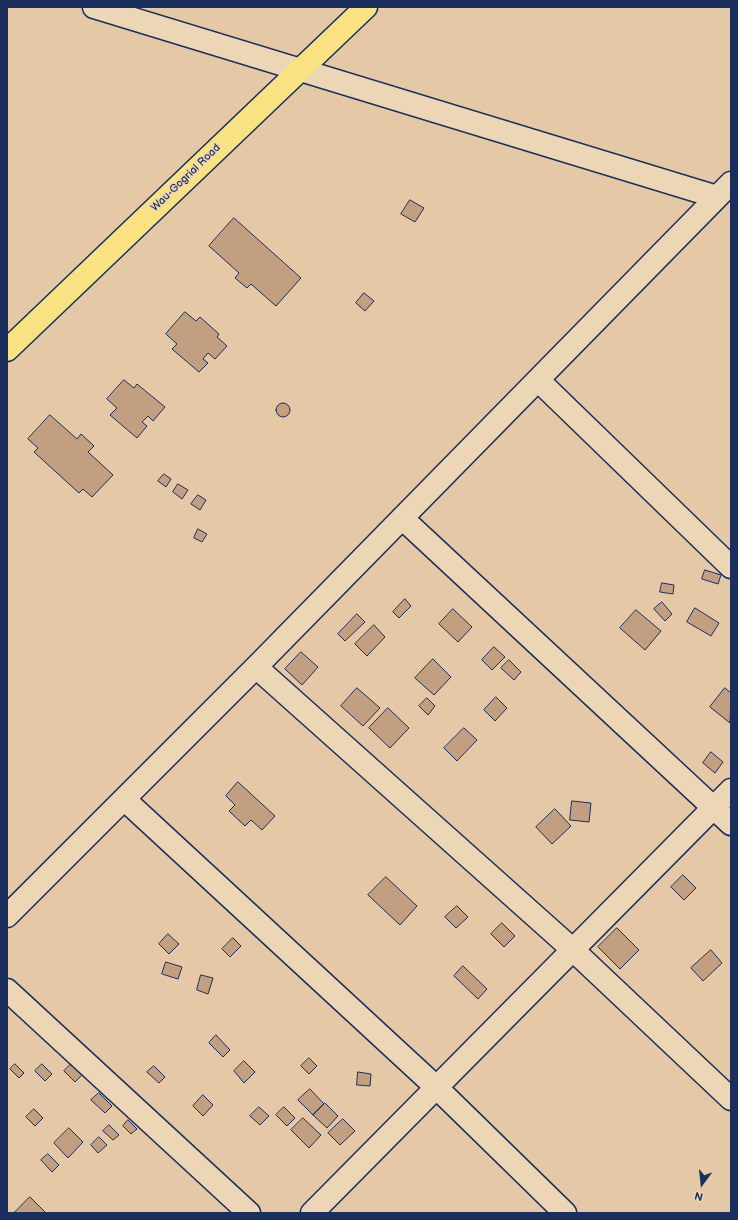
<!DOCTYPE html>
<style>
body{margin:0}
#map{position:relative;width:738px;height:1220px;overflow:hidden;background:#e5c8a6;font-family:"Balsamiq Sans",sans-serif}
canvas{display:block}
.frame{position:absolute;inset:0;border:8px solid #1b2f5e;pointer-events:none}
.north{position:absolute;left:682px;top:1164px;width:40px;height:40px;-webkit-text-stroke:3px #edd6b5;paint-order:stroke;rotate:195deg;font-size:11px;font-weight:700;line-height:16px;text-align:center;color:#1b2f5e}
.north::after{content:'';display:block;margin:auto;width:14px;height:18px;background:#1b2f5e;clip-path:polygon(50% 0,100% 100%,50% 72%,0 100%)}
</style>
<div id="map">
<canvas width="738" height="1220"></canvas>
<div class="frame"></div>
<div class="north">N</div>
</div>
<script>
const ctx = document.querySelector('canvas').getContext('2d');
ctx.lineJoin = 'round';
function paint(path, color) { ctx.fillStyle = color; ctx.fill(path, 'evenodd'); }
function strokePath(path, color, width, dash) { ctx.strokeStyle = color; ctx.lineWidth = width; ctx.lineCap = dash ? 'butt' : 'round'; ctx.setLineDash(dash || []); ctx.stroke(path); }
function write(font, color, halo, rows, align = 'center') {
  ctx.font = font + ' "Balsamiq Sans",sans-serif'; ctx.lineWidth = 3; ctx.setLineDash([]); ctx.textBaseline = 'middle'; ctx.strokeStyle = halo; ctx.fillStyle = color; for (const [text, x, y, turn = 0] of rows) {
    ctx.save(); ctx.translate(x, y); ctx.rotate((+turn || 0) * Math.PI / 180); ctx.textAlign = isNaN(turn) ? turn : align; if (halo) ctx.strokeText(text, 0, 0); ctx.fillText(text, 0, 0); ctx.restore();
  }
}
const building = new Path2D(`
 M410,200L424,208L415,222L401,214Z
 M234,218L301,278L276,306L251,284L247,288L235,278L239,273L209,246Z
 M364,293L374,301L365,311L356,303Z
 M185,312L196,321L200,317L219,334L217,337L227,346L215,359L208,353L203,359L208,363L199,372L172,349L177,344L166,334Z
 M124,380L134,388L137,384L165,407L153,421L148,416L142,422L147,426L137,438L110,415L117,408L107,399Z
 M276 410a7 7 0 1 1 14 0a7 7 0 1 1-14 0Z
 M50,415L77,439L81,434L94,446L88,452L113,475L92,497L83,489L79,493L34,452L38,448L28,439Z
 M164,474L171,479L166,487L158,481Z
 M178,484L188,490L182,499L173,492Z
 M198,495L206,500L200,510L191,504Z
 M198,529L207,534L202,542L194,538Z
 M705,570L721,575L718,584L702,579Z
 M662,583L674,585L673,594L660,592Z
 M405,599L411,606L399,618L393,612Z
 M662,602L672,614L665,621L654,609Z
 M695,608L719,623L711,636L687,622Z
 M453,609L472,627L458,642L439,624Z
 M636,610L661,631L645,650L620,628Z
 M357,614L365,622L345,641L338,634Z
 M374,625L385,637L367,656L355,644Z
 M494,647L505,657L492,670L482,660Z
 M301,652L318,667L302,685L285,669Z
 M433,659L451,677L434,695L415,678Z
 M509,660L521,672L514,680L501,668Z
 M357,688L380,708L363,726L341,706Z
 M725,688L731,693L730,723L710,707Z
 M496,697L507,708L495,721L484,710Z
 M427,698L435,706L428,715L419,706Z
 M388,708L409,728L390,748L369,728Z
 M464,728L477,740L457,761L444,748Z
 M711,752L723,762L715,773L703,763Z
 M238,782L275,816L262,830L251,820L245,826L229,811L235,805L226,796Z
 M572,801L591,803L589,822L570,820Z
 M555,809L571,826L552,844L536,827Z
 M683,875L696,888L684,900L671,887Z
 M386,877L417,906L400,925L368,895Z
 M457,906L468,917L456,928L445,917Z
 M502,923L515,936L504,947L491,934Z
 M617,928L639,950L620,969L598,947Z
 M168,934L179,944L169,954L159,944Z
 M233,938L241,946L230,957L222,949Z
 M711,950L722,963L703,981L691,968Z
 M166,962L182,967L178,979L162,974Z
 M463,966L487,989L478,999L454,976Z
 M201,975L213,978L208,994L197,990Z
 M216,1035L230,1050L223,1057L209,1043Z
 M309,1058L317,1066L309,1074L301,1066Z
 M244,1061L255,1072L244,1083L234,1071Z
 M72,1063L83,1074L75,1082L64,1071Z
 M15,1064L24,1073L19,1078L10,1069Z
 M42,1064L52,1074L45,1081L35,1071Z
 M154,1066L165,1077L159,1083L147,1072Z
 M358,1072L371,1074L370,1086L357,1085Z
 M310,1089L324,1104L313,1115L298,1100Z
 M99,1093L112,1106L105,1113L91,1100Z
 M203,1095L213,1105L203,1116L193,1106Z
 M325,1103L338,1116L327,1128L313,1115Z
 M259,1107L269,1116L260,1125L250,1116Z
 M284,1107L295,1118L287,1126L276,1115Z
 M34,1109L43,1118L35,1126L26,1117Z
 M303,1118L321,1135L309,1148L291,1130Z
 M343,1119L355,1131L340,1145L328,1133Z
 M128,1120L137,1129L131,1134L123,1126Z
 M109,1125L119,1135L113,1140L103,1131Z
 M69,1128L83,1142L68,1158L54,1143Z
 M99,1137L107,1145L98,1153L91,1145Z
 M48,1154L59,1165L52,1172L41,1160Z
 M30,1197L46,1213H14Z`);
paint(building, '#c39f81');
strokePath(building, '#1b2f5e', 1);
const minor = new Path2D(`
 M94,7L717,197
 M538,380L731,567
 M402,518L731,824
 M256,667L572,949L731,1099
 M124,799L436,1087L565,1213
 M7,916L256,667L731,183
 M7,990L249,1213
 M312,1213L731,790`);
const major = new Path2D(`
 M7,350L366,7`);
strokePath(minor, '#1b2f5e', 25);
strokePath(major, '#1b2f5e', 25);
strokePath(minor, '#edd6b5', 22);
strokePath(major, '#f8e281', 22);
write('11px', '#1b2f5e', '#edd6b5', [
 ["Wau-Gogrial Road",186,178,-44]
]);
</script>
